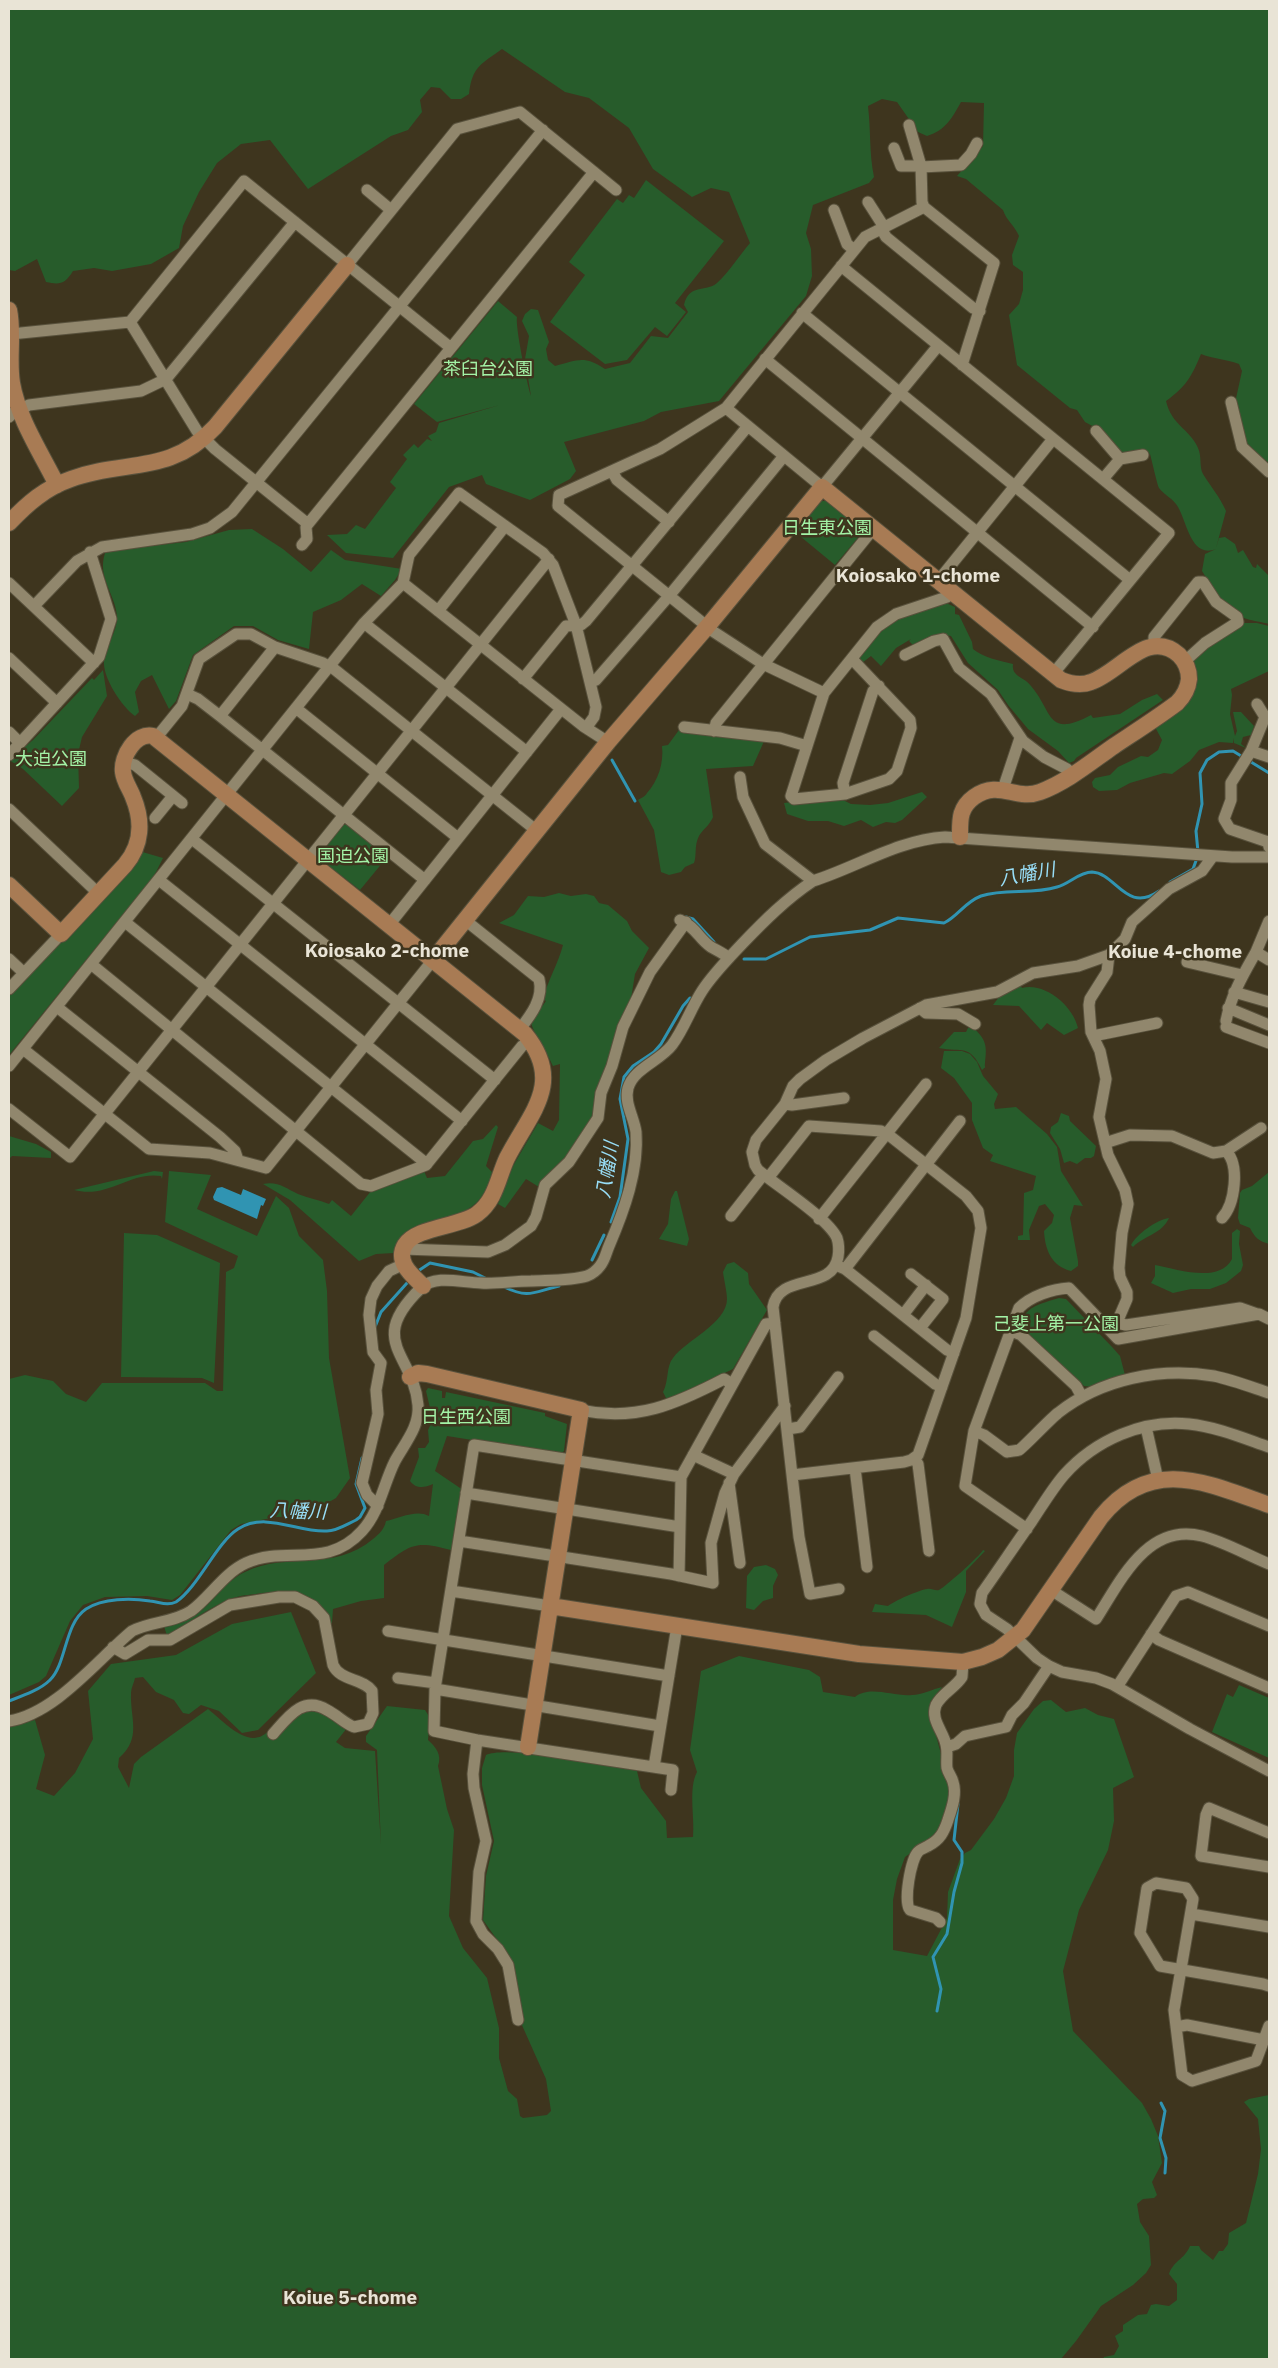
<!DOCTYPE html>
<meta charset="utf-8">
<style>
body{margin:0}
#map{position:relative;width:1278px;height:2368px;overflow:hidden;background:#3e351e;font-family:"IBM Plex Sans",sans-serif}
canvas{display:block}
.frame{position:absolute;inset:0;border:10px solid #e9e4d6;pointer-events:none}
</style>
<div id="map">
<canvas width="1278" height="2368"></canvas>
<div class="frame"></div>
</div>
<script>
const ctx = document.querySelector('canvas').getContext('2d');
ctx.lineJoin = 'round';
function paint(path, color) { ctx.fillStyle = color; ctx.fill(path, 'evenodd'); }
function strokePath(path, color, width, dash) { ctx.strokeStyle = color; ctx.lineWidth = width; ctx.lineCap = dash ? 'butt' : 'round'; ctx.setLineDash(dash || []); ctx.stroke(path); }
function write(font, color, halo, rows, align = 'center') {
  ctx.font = font + ' "IBM Plex Sans","Noto Sans JP",sans-serif'; ctx.lineWidth = 5; ctx.setLineDash([]); ctx.textBaseline = 'middle'; ctx.strokeStyle = halo; ctx.fillStyle = color; for (const [text, x, y, turn = 0] of rows) {
    ctx.save(); ctx.translate(x, y); ctx.rotate((+turn || 0) * Math.PI / 180); ctx.textAlign = isNaN(turn) ? turn : align; if (halo) ctx.strokeText(text, 0, 0); ctx.fillText(text, 0, 0); ctx.restore();
  }
}
paint(new Path2D(`
 M9,9H1269V463L1248,448L1235,403L1242,371L1239,364C1225,359 1214,359 1201,354C1192,376 1186,387 1166,401C1172,426 1190,429 1198,448C1202,456 1199,467 1203,474C1211,487 1220,497 1226,511L1216,548L1219,538L1225,537L1235,544L1238,553L1243,550L1253,567L1256,568L1257,564L1269,576V624C1262,622 1253,621 1247,619C1226,614 1213,588 1202,571L1205,554L1216,549C1191,559 1187,522 1178,507C1174,499 1164,495 1159,488C1157,484 1152,461 1150,454L1145,452L1123,456L1096,428L1085,422L1077,410L1070,408L1017,365L1009,315L1019,304L1023,290V272L1013,265L1012,255L1019,236C1015,226 1006,220 1003,210L966,179L957,176L983,146L984,103L961,102C952,118 946,130 927,136L918,132L897,102L882,99L868,106C871,131 869,152 874,177L869,183L813,205L806,233L811,249L812,276L806,296L719,401L661,412L644,421L564,442L576,471L570,479L530,500L486,484L482,475L449,487L393,558L346,553L327,535L347,534L356,525L365,529L396,488L390,482L407,459L403,455L414,444L418,448L427,439L432,441L428,436L436,432L439,423L500,405L437,422L414,404L498,301L517,317C515,326 527,384 531,396L525,359L529,336L522,321L525,314L531,309L538,310L549,342L546,349L548,360L555,366C578,360 584,355 605,369L630,363L651,336L668,338L688,312L684,305C689,283 705,293 717,283C729,272 739,256 750,243L729,192L711,188L692,197L653,169L629,128L589,98L565,92L502,49C481,64 472,67 469,94L461,99H451L440,88L431,87L420,100L422,112L408,130L391,136L308,189L270,140L241,144L217,163L199,192L183,226L179,248L151,264L112,271L94,268L73,271C65,284 60,285 46,282L37,259L15,271L9,270Z
 M646,180L724,241L675,303L686,312L667,336L655,327L627,360L605,364L550,322L585,275L569,262L617,199L623,203L629,195L634,198Z
 M819,501H829L861,530V534L835,565L795,532Z
 M252,529L283,549L311,572L331,550L345,560L402,569L395,580L381,596L362,584L341,600L313,612L309,649L278,640L253,626H234L193,655L176,701L169,709L152,675L141,681L135,692L139,712L135,716C122,707 102,677 104,660C106,646 118,630 117,616C115,593 97,578 105,553L123,549L186,542L229,530Z
 M946,603L955,607V614L959,615L972,642L973,649C982,657 1000,661 1013,664C1011,677 1025,677 1031,686C1053,711 1046,739 1091,715L1093,718L1120,714L1142,700L1157,694L1163,700L1076,758L1074,761L1069,763L1058,751L1028,729L1008,705L998,690L968,663L951,636L945,635L914,646L909,641L911,639L896,648L881,666L871,656L862,663L860,661V654L885,625L916,611Z
 M1243,623H1257L1269,626V671L1231,689L1232,695L1230,714L1235,736L1237,731L1233,712H1241L1254,726L1251,735L1243,737L1241,744L1246,748L1234,743V738L1233,743L1219,742L1199,750L1190,761L1172,774L1164,773L1130,783L1117,790L1099,791L1093,787L1092,782L1095,778L1110,775L1118,767L1141,756L1148,757L1158,750L1162,740L1155,727L1190,701L1194,690V659L1204,647Z
 M103,670L107,696L82,737L78,754L79,788L62,806L23,769L9,760L33,740L92,678L94,680Z
 M679,730L765,739L753,766L706,769L713,817C710,825 703,829 699,836C694,845 697,855 694,863L685,867L681,872L669,875L661,872L654,830L638,800C641,798 646,796 647,793C658,781 664,763 662,746L668,745Z
 M922,792L927,797L902,820L895,823L886,822L873,827L861,820L844,826L828,821H808L787,814L784,803L837,797L851,804L870,805L888,803Z
 M349,824L388,856L360,890L321,860L320,853L343,825Z
 M139,851L163,858L154,876L9,1055V994Z
 M559,893L571,896L586,894L594,896L599,903L608,905L627,921L632,931L649,948L635,974L631,999L599,1087L591,1122L563,1163L539,1187L526,1179L505,1208L498,1204L513,1166L538,1123L553,1131L559,1120L560,1064L553,1066C548,1054 532,1031 531,1022L546,1001L543,999C548,980 558,964 563,945L499,923L514,915L528,896L544,897Z
 M1020,985L1022,988C1045,982 1073,1006 1078,1028L1064,1035L1047,1023L1041,1030L1019,1006L993,1005L999,997Z
 M972,1027C987,1039 987,1047 985,1063C984,1070 988,1065 982,1070C969,1043 963,1053 939,1048L954,1032H966L968,1028Z
 M944,1051H962L970,1054L977,1062L983,1076L998,1094L994,1104L995,1109L1016,1107L1047,1134L1057,1147L1061,1171L1083,1206L1074,1205L1070,1218L1078,1261V1266L1071,1271C1051,1266 1045,1249 1044,1231L1052,1223L1054,1215L1045,1204L1039,1206L1029,1230L1030,1240H1018V1236L1023,1235L1024,1193L1033,1190L1036,1176L990,1161L993,1155L983,1148L972,1120V1103L954,1078L941,1068Z
 M1061,1113L1069,1116L1070,1121L1096,1146L1094,1156L1091,1158H1085L1077,1164L1070,1161L1064,1163L1060,1149L1050,1133L1051,1127L1058,1122Z
 M496,1125L498,1127L486,1166L492,1172C483,1211 460,1214 427,1223C418,1226 409,1229 403,1236C399,1240 397,1248 394,1253L376,1254L359,1261L290,1200L263,1184C278,1181 285,1188 298,1194C308,1198 319,1200 329,1204L332,1200L351,1216L371,1191L424,1171L427,1178L445,1176L473,1141L483,1139Z
 M9,1136L36,1144L51,1152V1158L12,1156L9,1159Z
 M154,1171L163,1172L162,1179L161,1176C130,1171 108,1199 74,1190Z
 M169,1171L211,1175L197,1209L257,1236L276,1196L289,1208L299,1236L323,1260L327,1291L329,1358L350,1478L336,1498L305,1516L276,1517L241,1524L231,1530L180,1595L172,1600L147,1596L105,1597L83,1605L70,1621L46,1676L39,1682L9,1695V1379L25,1375L53,1381L66,1394L86,1402L102,1383H205L217,1391H223L226,1272L234,1268L238,1256L165,1222Z
 M1269,1172V1244C1259,1241 1255,1238 1250,1228L1240,1224L1238,1218L1240,1193L1242,1190L1252,1186Z
 M675,1191H677L689,1239L687,1246L659,1239L668,1224L671,1199Z
 M1169,1218C1162,1234 1145,1235 1133,1247L1131,1245C1137,1234 1156,1220 1169,1218Z
 M1237,1229L1240,1231L1239,1244L1243,1265L1241,1271L1226,1283L1210,1289H1191L1173,1293L1151,1283L1155,1276V1265C1177,1269 1219,1284 1232,1259V1233Z
 M124,1233L157,1235L220,1263L214,1383L202,1378L121,1377Z
 M734,1262L748,1273L749,1284L767,1310L733,1369L667,1400L663,1392C669,1381 666,1366 673,1358C685,1341 727,1323 727,1299C727,1292 724,1280 723,1272L727,1264Z
 M1059,1298L1066,1299L1113,1348L1120,1356L1125,1375L1092,1387L1084,1386L1022,1329C1021,1306 1041,1304 1059,1298Z
 M428,1388L442,1391V1398H445L446,1392L545,1413V1416L567,1424L564,1451L560,1454L447,1436L435,1471L463,1490L454,1549L451,1550C417,1541 412,1543 384,1565V1598L361,1601L333,1609L332,1623L330,1624C322,1591 288,1590 261,1593C251,1595 240,1595 230,1599C208,1608 187,1624 167,1636L164,1626C175,1624 186,1621 196,1614C214,1602 225,1581 245,1572C287,1551 333,1573 373,1539C379,1534 384,1530 386,1521C399,1518 417,1509 429,1516L433,1484C424,1488 416,1489 410,1481L419,1457L418,1448H425L429,1442L428,1430L437,1411V1409L430,1408L426,1391Z
 M983,1550L985,1551L966,1571V1592L952,1627L926,1615L872,1612L875,1604L888,1606C894,1601 919,1590 927,1589C931,1588 935,1591 939,1590C945,1587 980,1556 983,1550Z
 M766,1565L775,1569L778,1575L773,1586V1598L763,1601L754,1610L746,1608L747,1576L754,1567Z
 M291,1612L316,1673L258,1730L242,1733L219,1711L201,1705L189,1714L183,1713L174,1700L156,1692L143,1677L135,1678C134,1683 131,1688 131,1693C130,1719 142,1738 119,1758L118,1767L129,1788L134,1764L141,1757L208,1709C225,1722 251,1754 271,1728L275,1739C308,1705 305,1702 347,1728L336,1742L345,1748L375,1751L381,1845L377,1750L366,1742V1736L387,1706L425,1710L430,1718L428,1740C436,1747 442,1755 438,1766L447,1809L454,1830L449,1916L463,1948L487,1978L499,2028V2058L508,2091L517,2099L520,2116L523,2118L547,2115L551,2111L546,2079L521,2023L511,1959L483,1920L486,1876L494,1841L482,1785V1768L486,1755C508,1745 608,1766 637,1771L641,1788L666,1821L667,1838L693,1837C695,1817 688,1789 697,1772L690,1750L701,1671L739,1656L809,1670L820,1677L823,1692L855,1697C870,1685 894,1697 912,1695C922,1695 933,1689 942,1687L931,1701L929,1709L950,1788L948,1804L940,1832L905,1857L897,1879L893,1900V1950L927,1956L947,1918L948,1892L960,1859L965,1853L971,1850L994,1819L1006,1798L1014,1776V1750L1017,1733L1034,1709L1043,1701L1051,1700L1066,1712L1085,1708L1098,1715L1114,1719L1134,1777L1113,1788L1114,1821L1108,1850L1079,1910L1063,1971L1073,2031L1142,2103L1151,2119L1158,2136L1162,2163L1152,2182L1157,2195L1154,2198L1143,2199L1137,2204L1140,2222L1149,2236L1151,2265L1146,2273L1133,2285L1101,2306L1076,2341L1061,2359H9V1727L35,1720L45,1755L36,1789L54,1796L75,1773L93,1739L88,1691L111,1664L176,1655L232,1624Z
 M1239,1685L1269,1698V1758L1212,1732L1227,1694L1233,1697Z
 M1269,2095V2359H1103L1104,2357L1114,2355L1119,2346L1115,2336L1123,2331V2325L1138,2315L1147,2314L1151,2305L1156,2304L1169,2306L1177,2300V2284L1169,2274C1174,2260 1184,2260 1190,2246H1199L1201,2250L1213,2260L1219,2251H1223L1228,2244L1229,2233L1246,2223L1258,2174L1261,2149L1258,2119L1244,2102L1249,2099Z`), '#275c2b');
paint(new Path2D(`
 M222,1187L241,1195L243,1189L266,1199L263,1206L261,1205L257,1219L214,1200L213,1197L217,1188Z`), '#3094b2');
strokePath(new Path2D(`
 M612,760L635,801
 M1198,852L1196,831L1202,804L1200,773L1207,760L1219,752L1233,751L1269,773
 M1170,882L1193,869L1197,858
 M686,917L693,919L714,942
 M744,959H766L810,937L870,930L898,918L944,923C958,916 965,902 981,896C1005,888 1032,895 1057,887C1069,884 1079,872 1092,872C1116,873 1126,914 1159,891
 M611,1222L620,1197L628,1139L620,1099L624,1077L633,1066L654,1052L661,1044L683,1006L690,998
 M592,1260L604,1235
 M418,1271L430,1263L473,1272L487,1279
 M504,1287C530,1299 533,1292 559,1286
 M375,1327L381,1312L407,1283
 M9,1701C22,1696 40,1690 50,1680C67,1663 64,1624 86,1609C103,1598 131,1598 150,1601C160,1602 167,1606 176,1602C199,1586 216,1543 238,1529C266,1511 298,1533 327,1531C337,1531 347,1524 356,1520L360,1517L365,1508L356,1484L362,1458
 M937,2011L941,1989L933,1957L947,1934L954,1892L962,1863V1852L954,1840L958,1804
 M1161,2103L1165,2111L1160,2138L1166,2158L1165,2173`), '#3094b2', 3);
const street = new Path2D(`
 M909,125L921,166L922,202L924,207
 M894,148L901,166H921
 M921,167L961,165L971,154L977,143
 M367,190L391,210
 M868,202L884,227
 M834,210L847,244L854,250
 M881,228L886,237L973,308L980,311
 M347,265L457,129L520,112L616,190
 M841,266L1169,533L1053,674
 M802,313L1130,580
 M130,322L197,431L215,449L308,524L594,172
 M11,334L130,322L244,181L451,348
 M765,359L1093,627
 M1231,402L1242,447L1269,472
 M726,408L822,487L938,346
 M9,417L13,413L29,405L141,391L166,379L295,222
 M1096,431L1120,459
 M612,471L617,480L669,522
 M1103,479L1120,459L1143,455
 M302,545L307,539L306,527L308,524
 M938,581L1053,439
 M9,583L94,663
 M403,583L583,726L608,742
 M34,606L77,561L102,547L192,534L210,528L232,512L543,130
 M438,611L505,526
 M364,623L527,752
 M1154,646V637L1198,582H1203L1216,602L1237,617L1238,622L1205,643L1184,662
 M905,655L934,641L943,639L959,668L991,694L1023,741L1044,757L1067,769L1073,775
 M9,658L57,703
 M852,659L910,720L911,728L897,771L889,779L845,794L794,799L791,796L824,693L877,627L896,614L947,597L952,592
 M523,679L566,626L581,625L586,621L748,426
 M590,682L596,680L669,596L784,456
 M824,693L763,664L714,632L558,506L559,495L660,449L726,408L865,237L924,207L994,263L962,365
 M187,694L198,699L220,716L425,880
 M297,709L458,838
 M220,716L275,647
 M684,727L780,738L807,746
 M714,731L716,723L874,528
 M9,732L20,743
 M156,738L182,706L199,659L236,634H251L275,647L323,663L334,669L537,831
 M1251,751L1265,717L1257,704
 M9,755L99,657L111,619L90,552
 M1269,757L1251,751L1231,783V800L1224,819L1230,829L1268,842L1269,847
 M124,762L135,765L182,803
 M740,777L743,797L765,844L813,881
 M1003,789L1020,738
 M845,794L843,783L873,691L879,686
 M9,809L98,893
 M155,818L173,796
 M192,839L495,1080
 M159,880L462,1121
 M465,920L539,979C544,998 531,1015 520,1029
 M680,920C696,927 699,939 711,947C718,951 723,953 729,958
 M1269,921L1256,952L1269,960
 M125,922L427,1164
 M389,925L561,709
 M1109,955L1107,972L1090,999L1089,1005L1091,1032L1100,1051L1106,1079L1099,1117L1108,1155L1125,1190L1128,1204L1122,1233L1119,1268L1120,1277L1127,1292V1299L1118,1320L1121,1324L1126,1325L1240,1308L1257,1314
 M9,959L24,973
 M1187,962L1242,975
 M91,964L361,1184L371,1186L426,1165L522,1046L531,1041
 M9,989L61,934
 M1234,992L1269,1002
 M57,1007L220,1137L235,1151L238,1160
 M920,1008L926,1013L958,1014L975,1024
 M1228,1008L1269,1025
 M1226,1021C1231,995 1243,975 1256,952
 M1226,1027L1269,1043
 M1093,1036L1157,1023
 M23,1049L149,1149L210,1153L266,1168L433,960
 M9,1066L364,623L403,583L409,555L459,493L543,553L553,565L576,625L596,707L594,717L586,728
 M785,1104L792,1105L844,1098
 M9,1109L70,1157L549,559
 M1105,1143L1130,1135L1172,1136L1213,1153L1226,1151L1261,1128
 M768,1178L809,1126L881,1131L890,1136L966,1196L978,1211L981,1228L966,1318L918,1455L911,1460L904,1462L792,1475
 M731,1216L763,1175
 M1222,1218C1235,1204 1240,1165 1226,1151
 M819,1219L926,1084
 M403,1249L488,1252L505,1245L531,1226L536,1217L545,1185L569,1162L598,1118L601,1093L612,1066L623,1027L650,972L686,922
 M838,1266L845,1269L947,1350L954,1353
 M845,1269L960,1121
 M911,1274L943,1299L920,1328
 M903,1315L926,1285
 M1011,1331L1021,1335L1076,1386L1082,1397
 M874,1336L935,1384L942,1387
 M581,1410C636,1422 676,1404 724,1379L732,1384
 M1146,1427L1158,1480
 M788,1429L800,1427L838,1377
 M974,1431L984,1435L1007,1452C1011,1451 1016,1451 1019,1450C1023,1448 1050,1419 1058,1413C1101,1379 1160,1367 1214,1376C1233,1380 1251,1387 1269,1393
 M1269,1447C1243,1438 1217,1427 1189,1424C1143,1419 1095,1440 1064,1475C1052,1489 1042,1506 1032,1521C1015,1545 999,1569 982,1593L980,1604L986,1615L1007,1629L1037,1658L1049,1666L1062,1672L1096,1678L1112,1684L1190,1729L1269,1771
 M693,1455L734,1474
 M914,1458L918,1464L929,1551
 M855,1468L867,1567
 M729,1483L740,1563
 M466,1493L680,1527
 M378,1506L367,1495L362,1483L378,1414L376,1390L381,1363L373,1352L369,1315L371,1299L377,1286L389,1271L404,1264
 M1027,1529L965,1486L974,1431L1019,1308C1031,1296 1052,1289 1069,1288L1118,1339L1259,1314L1269,1319
 M459,1541L671,1574L713,1583L711,1543L725,1493L734,1474L785,1406
 M679,1576L681,1477L766,1324L775,1323
 M839,1589L810,1594L799,1537L773,1307C779,1272 832,1292 838,1257C839,1251 839,1244 837,1238C828,1218 777,1186 758,1170L755,1165L752,1152L756,1140L785,1104L793,1086L800,1079L826,1060L863,1038L926,1005L997,992L1033,973L1078,966L1109,955L1125,939L1132,922L1169,889L1202,871L1213,856
 M1051,1590L1096,1619C1120,1582 1147,1522 1202,1536C1225,1542 1247,1555 1269,1564
 M451,1591L550,1606
 M388,1631L669,1676
 M1151,1634L1159,1640L1269,1688
 M113,1647L125,1654L148,1640H170L230,1605L279,1597H295L313,1606L324,1618L333,1665C340,1681 363,1678 372,1691L373,1713L368,1724L354,1727C344,1723 337,1715 327,1710C303,1695 288,1717 273,1734
 M398,1678L436,1683
 M1117,1687L1176,1596L1188,1592L1269,1626
 M435,1689L660,1726
 M9,1721C55,1714 97,1660 132,1631C151,1621 173,1623 191,1611C210,1597 224,1573 246,1563C286,1545 327,1570 362,1531C380,1511 383,1485 395,1461C405,1443 420,1426 418,1405C414,1354 365,1342 421,1288C436,1274 462,1283 481,1283C497,1284 514,1281 531,1281C549,1280 570,1281 587,1276C592,1274 597,1270 600,1266C605,1260 606,1253 609,1246C624,1211 639,1170 636,1132C634,1117 624,1103 628,1088C634,1068 660,1061 672,1045C684,1029 691,1008 702,991C713,974 728,959 742,944C764,921 786,899 813,881C857,867 898,840 945,837L1232,857H1269
 M477,1740L473,1774L474,1788L486,1841L479,1872L476,1921L483,1934L498,1949L508,1965L518,2020
 M947,1747L956,1744L965,1736L1006,1727L1012,1715L1024,1703L1049,1666
 M654,1767L677,1626
 M671,1790L673,1770L477,1740L434,1731L435,1689L474,1445L681,1477
 M1269,1833L1209,1808L1206,1815L1201,1856L1269,1867
 M1191,1914L1269,1927
 M940,1922L936,1918L910,1910C903,1902 911,1859 918,1852C920,1849 925,1848 928,1846C940,1840 944,1832 948,1820C952,1808 957,1794 953,1782C952,1777 948,1773 947,1768C946,1761 948,1752 946,1745C944,1732 930,1720 936,1705C942,1693 955,1688 962,1677L963,1662
 M1269,1986L1263,1984L1160,1966L1140,1933L1147,1888L1156,1883L1186,1888L1193,1899L1174,2010L1182,2075L1192,2081L1256,2061L1269,2026
 M1176,2027L1187,2025L1264,2040`);
const secondary = new Path2D(`
 M9,310C14,334 8,359 12,383C18,418 41,453 57,485
 M9,523C27,504 45,488 71,479C125,459 169,476 215,427L347,265
 M9,885L61,934L125,865C142,845 143,821 133,797C130,789 124,781 123,772C121,756 136,732 153,736L525,1034C565,1083 530,1113 507,1158C498,1177 496,1200 477,1214C459,1227 416,1227 405,1245C395,1262 412,1275 423,1286
 M433,960L608,742L707,627L822,487L1061,680C1071,684 1081,686 1091,682C1119,673 1148,627 1179,655C1185,661 1189,670 1189,679C1188,689 1184,696 1177,703C1157,718 1135,732 1114,746C1091,762 1067,782 1040,792C1016,801 999,779 974,797C959,808 960,820 960,837
 M410,1377L418,1373L427,1374L581,1410L528,1747
 M550,1606L859,1654L963,1662L982,1657L998,1650L1023,1630L1101,1517C1151,1455 1207,1483 1269,1505`);
strokePath(street, '#58513c', 13);
strokePath(secondary, '#58513c', 18);
strokePath(street, '#91876d', 11);
strokePath(secondary, '#a87b54', 16);
write('18px', '#a3f3a6', '#3e351e', [
 ["茶臼台公園",488,370],
 ["日生東公園",827,529],
 ["大迫公園",51,760],
 ["国迫公園",353,857],
 ["己斐上第一公園",1056,1325],
 ["日生西公園",466,1418]
]);
write('bold 19px', '#e9e4d6', '#3e351e', [
 ["Koiosako 1-chome",918,577],
 ["Koiosako 2-chome",387,952],
 ["Koiue 4-chome",1175,953],
 ["Koiue 5-chome",350,2299]
]);
write('italic 19px', '#98def7', '#3e351e', [
 ["八幡川",1027,875,-10],
 ["八幡川",608,1170,-81],
 ["八幡川",298,1512,2]
]);
</script>
